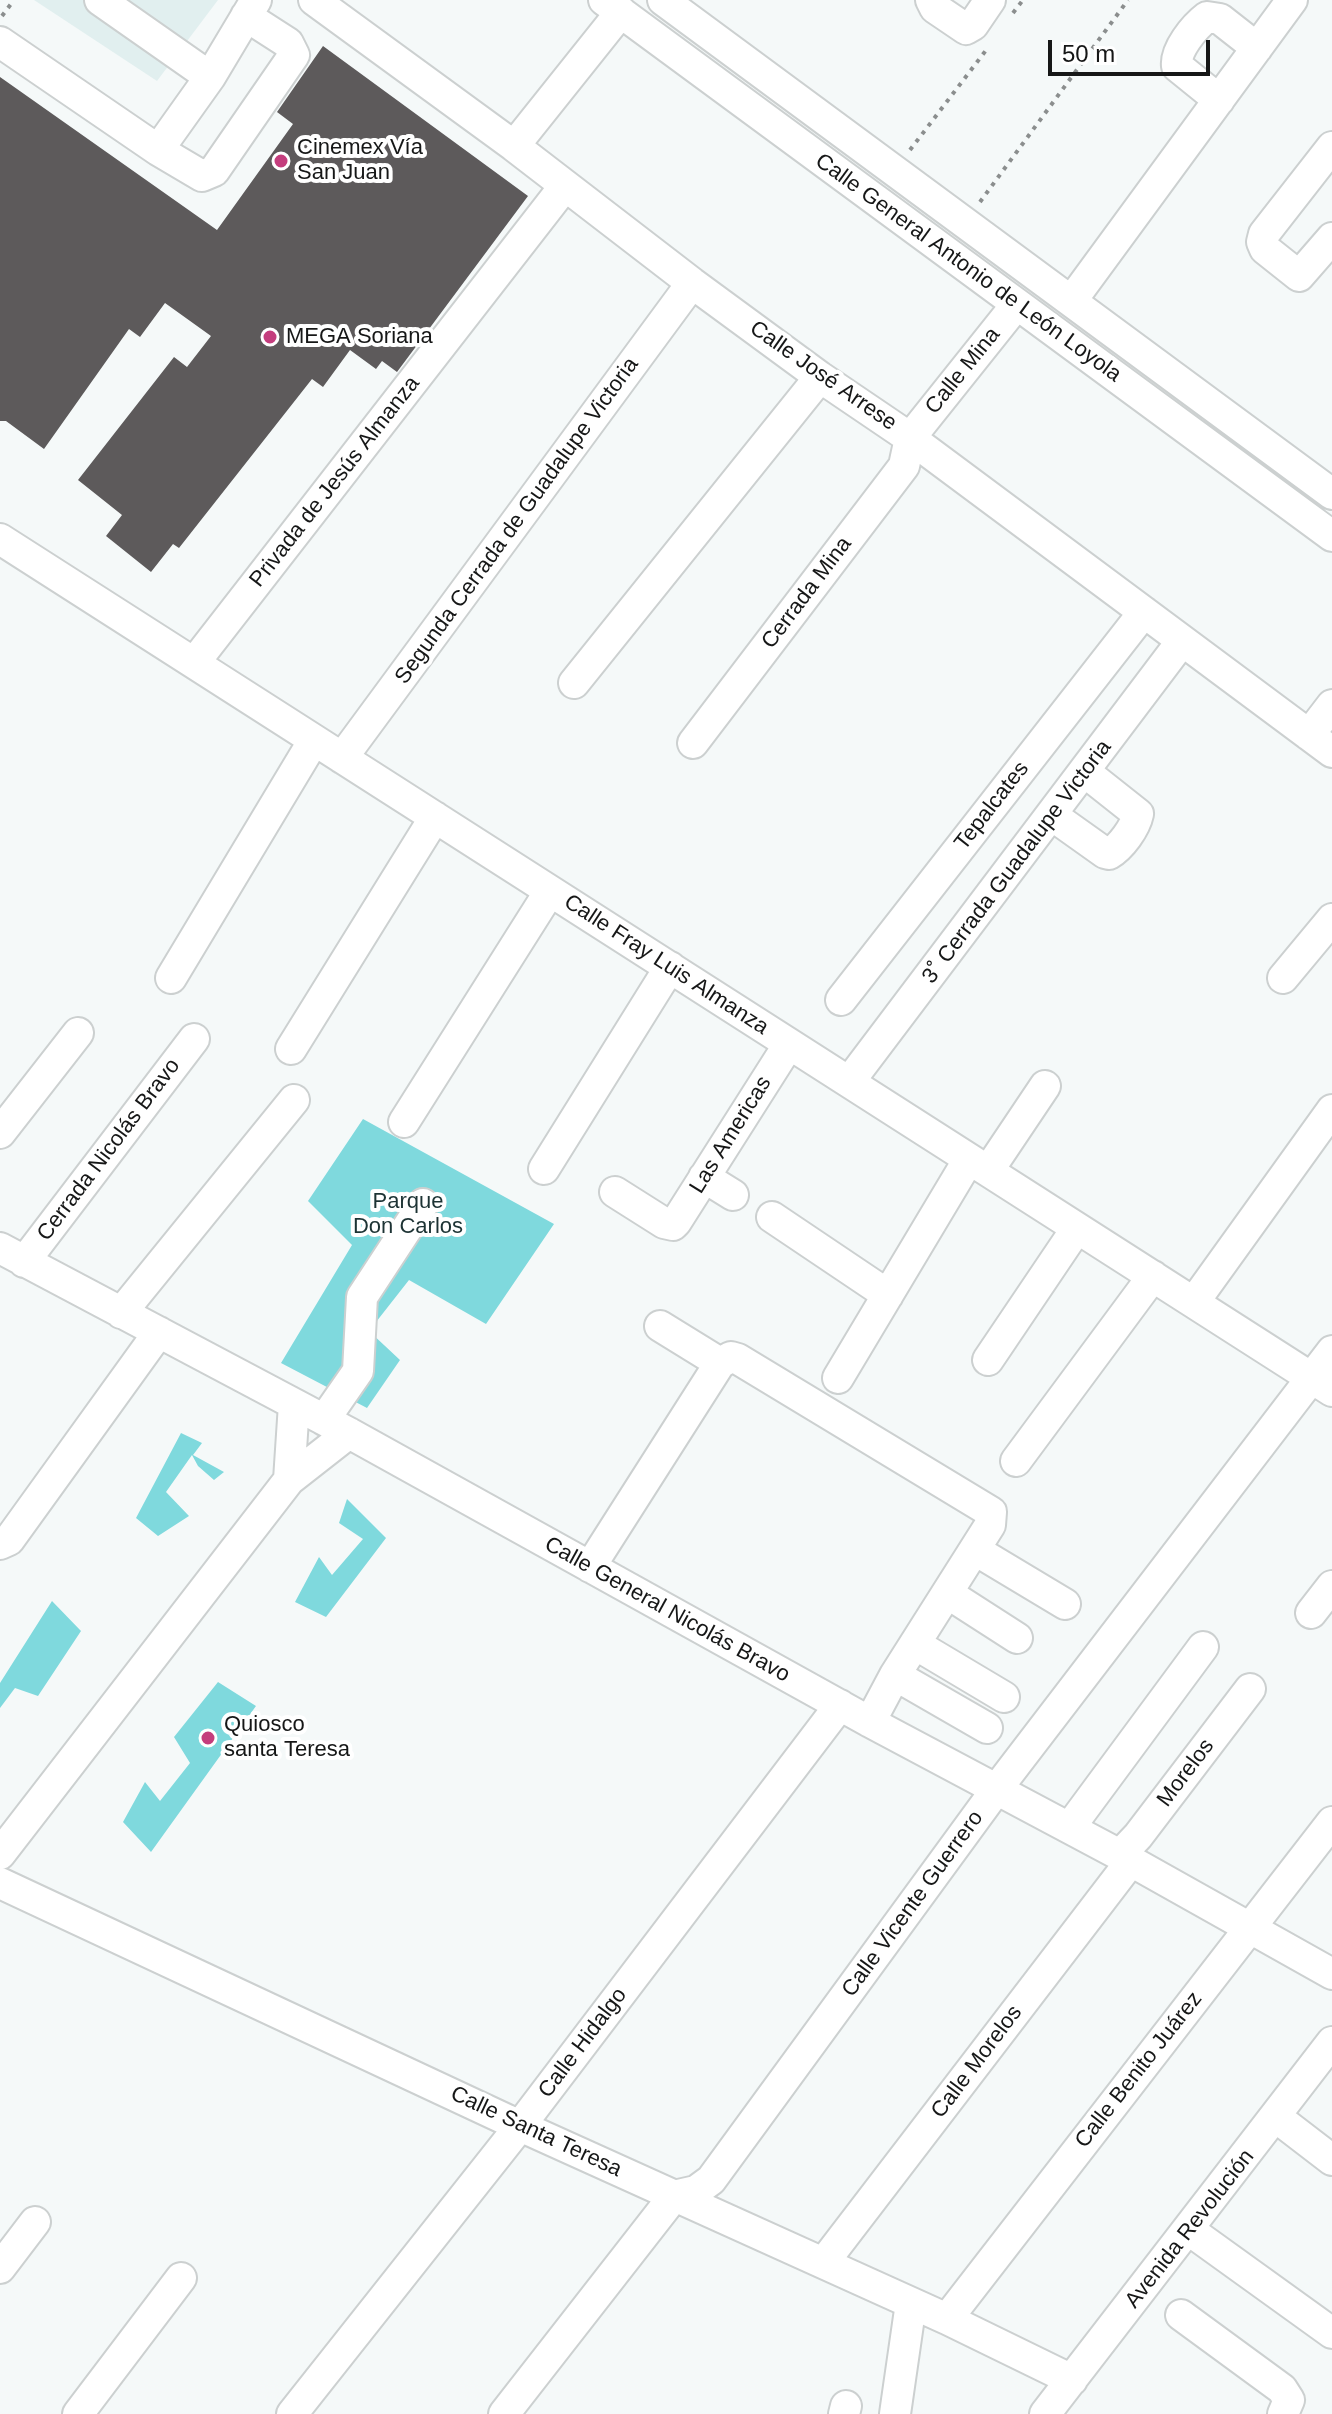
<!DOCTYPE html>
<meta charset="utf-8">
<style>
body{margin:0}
#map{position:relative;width:1332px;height:2414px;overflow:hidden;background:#f5f9f9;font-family:Helvetica,sans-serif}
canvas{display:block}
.scale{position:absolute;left:1048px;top:40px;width:162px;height:36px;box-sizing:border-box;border:4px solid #161717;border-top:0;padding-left:10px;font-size:24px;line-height:28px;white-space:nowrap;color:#161717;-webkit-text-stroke:6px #fff;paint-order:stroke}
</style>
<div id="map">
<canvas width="1332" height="2414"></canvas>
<div class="scale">50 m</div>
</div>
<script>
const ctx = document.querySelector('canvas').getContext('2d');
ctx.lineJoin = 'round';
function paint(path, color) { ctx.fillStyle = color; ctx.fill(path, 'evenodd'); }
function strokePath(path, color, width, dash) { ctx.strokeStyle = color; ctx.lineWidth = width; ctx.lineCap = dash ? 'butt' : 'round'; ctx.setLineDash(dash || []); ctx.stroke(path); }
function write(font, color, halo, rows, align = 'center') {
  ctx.font = font + ' Helvetica,sans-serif'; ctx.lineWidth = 8; ctx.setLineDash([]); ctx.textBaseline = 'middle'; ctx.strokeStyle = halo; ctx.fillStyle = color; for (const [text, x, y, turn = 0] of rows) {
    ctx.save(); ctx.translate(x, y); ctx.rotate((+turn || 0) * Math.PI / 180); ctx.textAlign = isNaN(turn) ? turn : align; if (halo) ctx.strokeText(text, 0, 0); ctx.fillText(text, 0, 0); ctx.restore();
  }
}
paint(new Path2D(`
 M34,0H218L157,81Z`), '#e1efef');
paint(new Path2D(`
 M363,1119L554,1224L486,1324L409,1280L369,1331L400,1360L367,1408L281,1363L352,1245L308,1201Z
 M181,1433L202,1443L193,1455L224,1472L214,1480L198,1466L192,1455L166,1492L189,1516L158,1536L136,1518Z
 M347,1499L386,1538L326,1617L295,1602L319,1557L332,1575L363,1539L339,1523Z
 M52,1601L81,1631L38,1696L15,1688L0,1708V1683Z
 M218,1682L256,1706L151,1852L123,1822L145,1782L160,1801L190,1763L174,1737Z`), '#7fd9dd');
paint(new Path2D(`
 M323,46L528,196L397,372L382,361L376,369L350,350L323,387L312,379L179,548L173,544L151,572L106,536L122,515L78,480L174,357L187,367L211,336L165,303L140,337L129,329L44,449L6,421H0V77L217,230L293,124L277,112Z`), '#5d5a5b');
const minor = new Path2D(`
 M100,0L210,77
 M314,0L514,146L692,283L820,377L910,438L1332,752
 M604,0L1332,536
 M663,0L1332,494
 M931,0L935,8L966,29L973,25L990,0
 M0,42L158,150L202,176L214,171L294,55L288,43L246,16
 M1219,100L1177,66C1175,50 1194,27 1207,17L1220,19L1257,48
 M514,146L621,12
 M1332,147L1264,234L1262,242L1265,249L1299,276L1332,238
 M158,150L210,77L256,0
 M1072,300L1292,0
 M0,539L1332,1391
 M194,663L564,187
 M574,683L820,377
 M1309,735L1332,705
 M693,743L904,466L910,438L1017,304
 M342,758L692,283
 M1053,816L1105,853L1109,854C1121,847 1135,828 1138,814L1085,772
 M171,978L314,740
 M1283,978L1332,919
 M841,1000L1144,612
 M291,1049L435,817
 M849,1082L1182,641
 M404,1122L550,891
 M0,1133L78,1033
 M544,1169L670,967
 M988,1171L1045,1086
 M704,1177L733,1195
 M615,1192L664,1223L673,1225L676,1222L789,1044
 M772,1217L888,1295
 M0,1248L349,1433L870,1722L1120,1855L1332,1974
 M24,1262L194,1039
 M1194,1302L1332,1110
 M121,1313L294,1100
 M660,1326L720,1363
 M988,1360L1077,1228
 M838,1378L969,1159
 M324,1420L358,1371L362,1297L423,1204
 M1016,1461L1153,1276
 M289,1480L294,1404
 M0,1544L9,1540L159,1332
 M975,1550L1065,1604
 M590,1567L720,1363L731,1357L738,1359L991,1512L990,1525L895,1675L870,1722
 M947,1593L1017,1638
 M1311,1613L1332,1586
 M915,1644L1004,1697
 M895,1675L987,1728
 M1070,1827L1203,1647
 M0,1854L289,1480L349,1433
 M1120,1855L1138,1836L1250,1689
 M0,1883L520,2126L947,2319L1072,2380
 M1276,2117L1332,2160
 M1189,2230L1332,2333
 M824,2262L1131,1861
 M0,2268L35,2222
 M1181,2315L1282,2389L1289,2400L1283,2414
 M947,2319L1332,1822
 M78,2414L181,2278
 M292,2414L520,2126L840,1705
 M504,2414L674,2196L696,2191L711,2180L996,1790L1332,1351
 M844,2414L846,2406
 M895,2414L911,2303
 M1045,2414L1332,2042`);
strokePath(minor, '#ccd0d0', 34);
strokePath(new Path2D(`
 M1013,13L1023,0
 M2,16L14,0
 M910,150L987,49
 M980,202L1128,0`), '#8b8e8e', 4, [4, 6]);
strokePath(minor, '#fff', 30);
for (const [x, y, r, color] of [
 [281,161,8,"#c43d7d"],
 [270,337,8,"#c43d7d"],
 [208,1738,8,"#c43d7d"]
]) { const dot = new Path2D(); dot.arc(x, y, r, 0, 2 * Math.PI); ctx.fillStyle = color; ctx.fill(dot); strokePath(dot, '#fff', 3); }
write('22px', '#161717', '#fff', [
 ["Cinemex Vía",297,148],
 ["San Juan",297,173],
 ["MEGA Soriana",286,337],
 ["Quiosco",224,1725],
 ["santa Teresa",224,1750]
], 'left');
write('22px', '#161717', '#fff', [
 ["Calle General Antonio de León Loyola",968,268,36],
 ["Calle Mina",963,371,-51],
 ["Calle José Arrese",823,376,35],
 ["Privada de Jesús Almanza",335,482,-52],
 ["Segunda Cerrada de Guadalupe Victoria",517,521,-54],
 ["Cerrada Mina",807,593,-53],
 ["Tepalcates",992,806,-52],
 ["3˚ Cerrada Guadalupe Victoria",1017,862,-53],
 ["Calle Fray Luis Almanza",666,965,33],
 ["Las Americas",731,1135,-58],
 ["Cerrada Nicolás Bravo",109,1150,-53],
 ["Calle General Nicolás Bravo",667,1610,29],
 ["Morelos",1186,1773,-53],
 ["Calle Vicente Guerrero",913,1904,-54],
 ["Calle Hidalgo",583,2043,-53],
 ["Calle Morelos",977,2062,-53],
 ["Calle Benito Juárez",1139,2070,-52],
 ["Calle Santa Teresa",536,2132,25],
 ["Avenida Revolución",1190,2229,-52]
]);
write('22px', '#1d3334', '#fff', [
 ["Parque",408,1202],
 ["Don Carlos",408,1227]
]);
</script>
